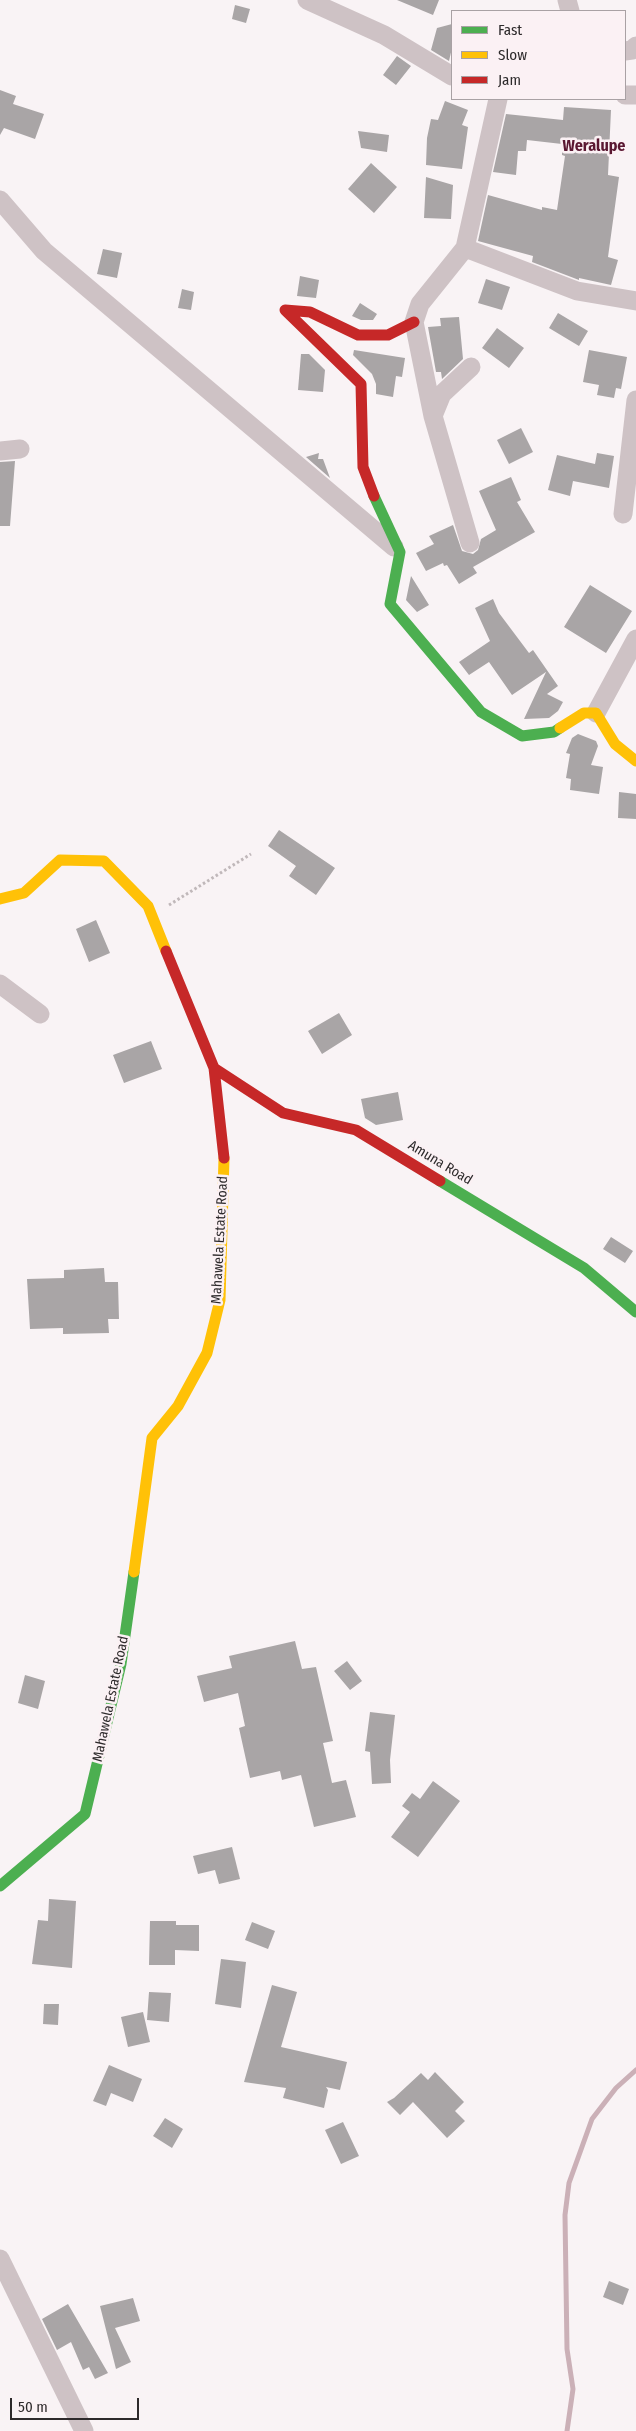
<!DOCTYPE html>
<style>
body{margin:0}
#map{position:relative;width:636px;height:2431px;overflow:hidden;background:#f9f3f5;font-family:"Fira Sans Condensed",sans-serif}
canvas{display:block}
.legend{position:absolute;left:451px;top:10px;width:175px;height:90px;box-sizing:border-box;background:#fbf1f4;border:1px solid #a9a1a4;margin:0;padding:6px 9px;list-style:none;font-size:15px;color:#2d2a2b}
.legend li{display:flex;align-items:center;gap:10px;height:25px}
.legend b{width:25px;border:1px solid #a9a1a4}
.scale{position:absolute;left:10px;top:2398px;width:129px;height:22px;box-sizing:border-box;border:2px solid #2d2a2b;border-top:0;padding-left:6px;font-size:15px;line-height:18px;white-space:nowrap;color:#2d2a2b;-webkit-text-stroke:4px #fbf1f4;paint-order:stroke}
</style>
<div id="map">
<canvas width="636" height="2431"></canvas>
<ul class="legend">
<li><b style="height:6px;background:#4caf50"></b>Fast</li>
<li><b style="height:6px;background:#ffc107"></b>Slow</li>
<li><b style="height:6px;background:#c62828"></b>Jam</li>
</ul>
<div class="scale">50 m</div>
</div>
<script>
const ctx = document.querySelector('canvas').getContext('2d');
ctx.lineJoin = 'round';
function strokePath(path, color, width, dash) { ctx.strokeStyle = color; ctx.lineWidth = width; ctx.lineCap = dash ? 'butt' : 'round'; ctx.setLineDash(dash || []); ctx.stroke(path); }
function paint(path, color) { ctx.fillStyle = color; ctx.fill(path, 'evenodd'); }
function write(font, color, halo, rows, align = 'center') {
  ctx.font = font + ' "Fira Sans Condensed",sans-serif'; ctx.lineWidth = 5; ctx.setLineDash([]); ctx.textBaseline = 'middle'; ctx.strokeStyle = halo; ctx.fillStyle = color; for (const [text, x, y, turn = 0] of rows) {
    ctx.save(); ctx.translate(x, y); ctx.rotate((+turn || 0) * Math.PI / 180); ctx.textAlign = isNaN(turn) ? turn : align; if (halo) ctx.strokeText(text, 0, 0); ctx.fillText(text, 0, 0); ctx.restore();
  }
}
strokePath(new Path2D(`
 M567,2431L573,2389L567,2349L565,2215L569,2183L592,2119L616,2088L636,2070`), '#cbb0b7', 5);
paint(new Path2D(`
 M397,0H439L433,15Z
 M235,5L250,9L246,23L232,19Z
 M452,24V48L449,61L431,50L437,28Z
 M397,56L411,66L396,85L383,75Z
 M0,90L16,96L13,104L44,114L35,139L4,128L0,135Z
 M445,101L468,110L462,125L468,127L462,169L426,165L427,138L431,119L438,120Z
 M564,107L611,110L608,175L619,177L608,257L618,260L611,285L579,278V280L532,262L533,256L478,241L488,195L542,210V207L557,210L565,156L562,155V144L527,140L526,151H518L516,175L493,172L506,114L563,120Z
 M358,131L389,135L387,152L361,148Z
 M371,163L397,187L374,213L348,189Z
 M426,177L453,185L451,219L424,218Z
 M103,249L122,253L117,278L97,274Z
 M300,276L319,280L316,298L297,296Z
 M486,279L510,287L502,310L478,303Z
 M182,289L194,292L191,310L178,308Z
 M360,303L377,314L373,320H361L352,316Z
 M558,313L588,331L579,346L549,328Z
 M459,317L463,359L442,379L441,372H436L428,327L441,326L440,318Z
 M497,328L524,348L509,368L482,348Z
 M354,350L405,358L402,377L396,376L393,397L376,394V384L372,374L353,355Z
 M589,350L627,357L621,389L616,388L614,398L597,395L599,385L583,382Z
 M301,354H309L325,370L323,392L298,390Z
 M521,428L533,452L509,464L497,440Z
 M319,453L318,459H323L330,478L306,457Z
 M597,453L614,456L609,488L573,481L570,496L548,490L557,455L595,464Z
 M15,461L10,526H0V462Z
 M511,477L521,500L517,502L535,532L473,567L477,573L459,584L447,565L444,566L443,563L426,571L416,553L434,544L429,536L453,525L462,551L473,554L478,550L481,539L496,530L479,491Z
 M411,576L429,605L417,612L406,600Z
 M590,585L632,611L606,653L564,627Z
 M493,599L499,613L529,653L533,650L558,686L547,694L563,702L558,711L549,718L524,719L546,672L512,695L489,662L469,675L459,662L490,641L475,608Z
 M578,734L596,741L598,746L591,765L603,767L599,794L570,790L571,779L566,778L570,754L566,753L572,738Z
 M619,792L636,794V819L618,818Z
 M279,830L335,868L316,895L289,876L296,866L268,846Z
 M96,920L110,953L89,962L76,929Z
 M339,1013L352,1035L322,1054L308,1031Z
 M151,1041L162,1069L124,1083L113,1055Z
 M398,1092L403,1120L376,1125L365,1118L361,1099Z
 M611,1237L633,1251L625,1263L603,1249Z
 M104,1268L105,1282H118L119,1319H108L109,1333L63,1334V1328L30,1329L27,1279L64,1278V1270Z
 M295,1641L302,1669L316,1667L333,1741L323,1743L332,1783L346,1780L356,1817L314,1827L301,1775L282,1780L280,1771L250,1778L239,1728L245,1726L238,1693L204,1702L197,1676L232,1668L229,1656Z
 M347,1661L362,1681L350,1690L334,1671Z
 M25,1675L45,1681L38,1709L18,1703Z
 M370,1712L395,1715L390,1760L391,1783L372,1784L370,1752L365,1751Z
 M433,1781L460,1801L418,1857L391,1837L410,1812L402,1806L412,1793L420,1799Z
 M232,1847L240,1879L219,1884L215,1870L198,1874L193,1856Z
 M49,1899L76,1901L72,1968L32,1964L38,1920L48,1921Z
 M150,1921H176V1925H199V1951L175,1950V1965H149Z
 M252,1922L275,1931L268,1949L245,1940Z
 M221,1959L246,1962L241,2008L215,2004Z
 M272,1985L297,1992L281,2047L347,2062L340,2090L326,2087L328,2090L324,2108L283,2098L286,2088L244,2082Z
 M149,1992L171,1993L169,2022L147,2020Z
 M44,2004H59L58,2025L43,2024Z
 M143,2012L150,2042L128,2047L121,2017Z
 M109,2065L142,2079L133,2102L111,2093L106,2106L93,2101Z
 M435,2072L464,2102L455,2111L465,2121L447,2138L413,2102L400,2115L387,2102L394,2098L421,2073L428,2080Z
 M165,2118L183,2129L172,2148L153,2136Z
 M343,2122L359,2156L341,2164L325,2130Z
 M609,2281L629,2289L623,2305L603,2297Z
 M133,2298L140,2321L115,2328L131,2362L116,2369L100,2306Z
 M68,2304L108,2373L95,2379L89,2367L83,2370L71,2342L57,2350L42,2319Z`), '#a9a5a6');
strokePath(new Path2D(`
 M169,905L251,854`), '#c0b8ba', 3, [2.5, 2.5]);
strokePath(new Path2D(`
 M307,0L384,35L452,76
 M567,0L570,11
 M625,51L632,50L636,46
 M625,95H636
 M0,200L44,251L394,547
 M465,248L577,291L636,301
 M433,416L442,394L471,367
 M0,451L20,449
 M623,514L636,400
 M470,543L433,416L414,322L420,304L465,248L498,99
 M596,713L636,639
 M0,984L40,1014
 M0,2259L84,2431`), '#cec2c5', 19);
strokePath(new Path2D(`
 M374,496L400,552L390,604L481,712L522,736L554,732L560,728
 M440,1181L584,1268L636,1312
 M0,1886L85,1814L121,1664L134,1572`), '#4caf50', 11);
strokePath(new Path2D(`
 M560,728L584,713H596L615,744L636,761
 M0,899L24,893L60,860L104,861L148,906L166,951
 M134,1572L152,1438L178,1406L207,1353L220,1300L224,1158`), '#ffc107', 11);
strokePath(new Path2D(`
 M374,496L363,467L361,384L285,310L310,312L358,335H388L414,322
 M166,951L214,1068L224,1158
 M214,1068L283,1113L356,1130L440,1181`), '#c62828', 11);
write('14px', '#2d2a2b', '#fbf1f4', [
 ["Amuna Road",440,1163,31],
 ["Mahawela Estate Road",220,1240,-87],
 ["Mahawela Estate Road",111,1699,-78]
]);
write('bold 16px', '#5a1731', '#fbf1f4', [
 ["Weralupe",594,147]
]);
</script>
